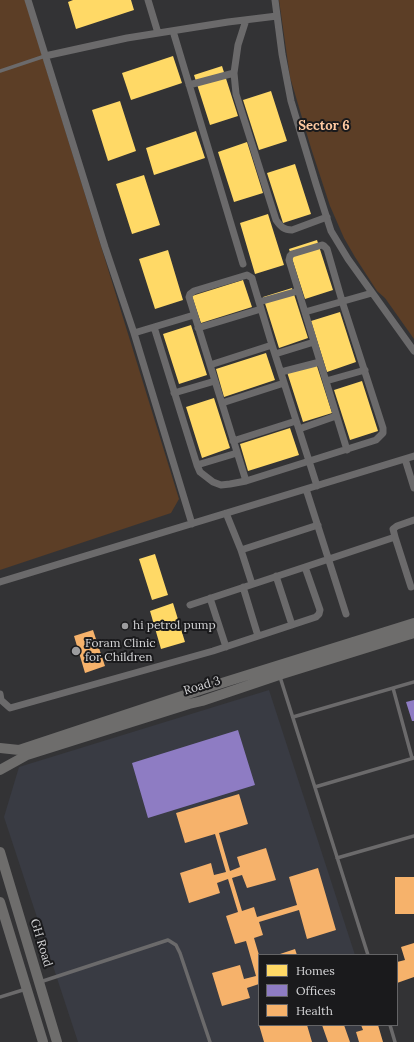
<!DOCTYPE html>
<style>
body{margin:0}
#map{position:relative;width:414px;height:1042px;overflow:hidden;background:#333335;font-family:Lora,serif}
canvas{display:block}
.legend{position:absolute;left:258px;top:954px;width:140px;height:72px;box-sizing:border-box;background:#1a1a1c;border:1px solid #646466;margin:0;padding:5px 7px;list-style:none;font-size:12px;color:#d4d4d6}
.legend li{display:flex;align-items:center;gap:8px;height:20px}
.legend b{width:20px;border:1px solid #646466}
</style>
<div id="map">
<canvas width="414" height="1042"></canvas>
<ul class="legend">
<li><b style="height:11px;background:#ffd966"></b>Homes</li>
<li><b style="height:11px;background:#8e7cc3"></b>Offices</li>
<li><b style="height:11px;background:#f6b26b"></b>Health</li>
</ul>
</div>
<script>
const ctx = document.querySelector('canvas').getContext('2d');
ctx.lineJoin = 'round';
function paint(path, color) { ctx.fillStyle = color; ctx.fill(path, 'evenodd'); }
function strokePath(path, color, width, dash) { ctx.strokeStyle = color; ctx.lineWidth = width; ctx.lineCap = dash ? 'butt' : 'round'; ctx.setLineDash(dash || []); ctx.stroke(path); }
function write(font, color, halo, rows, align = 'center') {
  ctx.font = font + ' Lora,serif'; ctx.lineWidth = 4; ctx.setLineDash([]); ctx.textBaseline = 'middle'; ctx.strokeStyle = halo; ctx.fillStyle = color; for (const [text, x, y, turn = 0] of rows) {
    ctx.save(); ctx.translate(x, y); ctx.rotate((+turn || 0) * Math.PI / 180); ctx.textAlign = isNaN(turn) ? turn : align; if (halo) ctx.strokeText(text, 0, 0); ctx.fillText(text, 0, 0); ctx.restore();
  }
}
paint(new Path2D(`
 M269,690L355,955H259V1025H378L383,1042H78L4,817L19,767Z`), '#393b43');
paint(new Path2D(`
 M0,0H25L179,499L171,513L0,570Z
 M279,0H414V339L385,298L377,291L355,257L344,238L330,206L311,148L290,77Z`), '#5c3e26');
paint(new Path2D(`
 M73,0H131L134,10L76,29L68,2Z
 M173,56L182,83L131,100L122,73Z
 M222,66L238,116L210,125L194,75Z
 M271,91L287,141L259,150L243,100Z
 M120,101L136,151L108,161L92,110Z
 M196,131L205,158L154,175L146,148Z
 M247,142L263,193L234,202L218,152Z
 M295,164L311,214L283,223L267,173Z
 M144,175L160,225L132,234L116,184Z
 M268,214L284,265L255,274L240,223Z
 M317,240L333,290L305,299L289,249Z
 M168,250L183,300L155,309L139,259Z
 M243,280L252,307L201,323L192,296Z
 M292,288L308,338L279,348L263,297Z
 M340,312L356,362L327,372L311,321Z
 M191,325L207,375L179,384L163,334Z
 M266,353L275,380L224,397L216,369Z
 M316,363L332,413L303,422L287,372Z
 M362,381L378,431L350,440L334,390Z
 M214,398L230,448L202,458L186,407Z
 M290,428L299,455L248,471L240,444Z
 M155,554L168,595L152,600L139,559Z
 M173,603L185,642L161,649L150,611Z`), '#ffd966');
paint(new Path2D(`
 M414,700V721H412L406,702Z
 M238,730L255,785L148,818L132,763Z`), '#8e7cc3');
paint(new Path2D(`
 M93,630L105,666L85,673L74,636Z
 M239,794L248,824L219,833L230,871L240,867L237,857L266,848L276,880L247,888L242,875L232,878L242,911L254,907L257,917L297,905L289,877L318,868L336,930L307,939L299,910L259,922L263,935L254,938L259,955V984L247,988L250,998L222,1006L212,973L240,965L244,979L256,976L246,941L235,944L226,916L238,912L228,879L217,883L220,893L189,903L180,873L211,863L214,875L226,872L215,834L185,843L176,813Z
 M395,877H414V914H395Z
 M414,943V977L397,983V962L405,960L401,947Z
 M295,949L297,955H277Z
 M259,1025H307L312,1042H264Z
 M322,1025H344L350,1042H328Z
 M361,1025H372V1026L378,1025L383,1042H359L356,1032L363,1030Z`), '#f6b26b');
strokePath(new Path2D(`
 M0,71L45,56
 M280,677L368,955
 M393,688L412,758
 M293,717L414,682
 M315,787L414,758
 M337,858L414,836
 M40,982L168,940L176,945L180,953L210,1042
 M0,997L26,989
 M390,1025L395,1042`), '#6b6a6b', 3.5);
strokePath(new Path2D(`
 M28,0L105,247L134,333L192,524
 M148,0L158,33
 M275,0L282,54L291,101L316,184L331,231L348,259L414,351
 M246,20L238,45L234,73L236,94L276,220C281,227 284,230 292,230L327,217
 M173,31L243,264
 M45,56L127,38L228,22L277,16
 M189,85L234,73
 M259,302L298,291
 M305,312L372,293
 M154,327L197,465L200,472L213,482L221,485L230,484L246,481L376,440L383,433V428L342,301L327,249L324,246L322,245L292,254L290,256L289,260L347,450
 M198,328L261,309
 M134,333L194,315
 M275,354L314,342
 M210,365L272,345
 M281,372L320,362
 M326,381L365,370
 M174,393L215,381
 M222,403L284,383
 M299,429L336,416
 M233,441L296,421
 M405,459L414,488
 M197,465L237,453
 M246,481L189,297L190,294L194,291L247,275L252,278L253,282L272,345L317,486
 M306,489L346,614
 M226,513L241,550L252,584
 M395,537L411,587
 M241,550L318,525
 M305,567L395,537L393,529L397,526L414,520
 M276,576L292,625
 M0,582L414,456
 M243,587L258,636
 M210,598L226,647
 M0,694L1,700L10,708L213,651L316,617L319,614L320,610L305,567L190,605`), '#6b6a6b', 7);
strokePath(new Path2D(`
 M0,748L19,750L206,688L414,623
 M0,770L27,755L189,704L202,701L279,675L414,633
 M0,852L57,1042
 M0,902L43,1042`), '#6e6d6c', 10);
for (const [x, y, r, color] of [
 [125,626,4,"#9c9c9e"],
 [76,651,5,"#9c9c9e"]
]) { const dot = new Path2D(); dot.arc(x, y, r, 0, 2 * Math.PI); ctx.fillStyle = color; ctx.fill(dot); strokePath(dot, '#1a1a1c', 1.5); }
write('12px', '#d4d4d6', '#1a1a1c', [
 ["hi petrol pump",133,626],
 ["Foram Clinic",85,644],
 ["for Children",85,658]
], 'left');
write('12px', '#d4d4d6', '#1a1a1c', [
 ["Road 3",202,686,-17],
 ["GH Road",41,943,73]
]);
write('bold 13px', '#fec9a1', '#1a1a1c', [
 ["Sector 6",324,126]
]);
</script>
